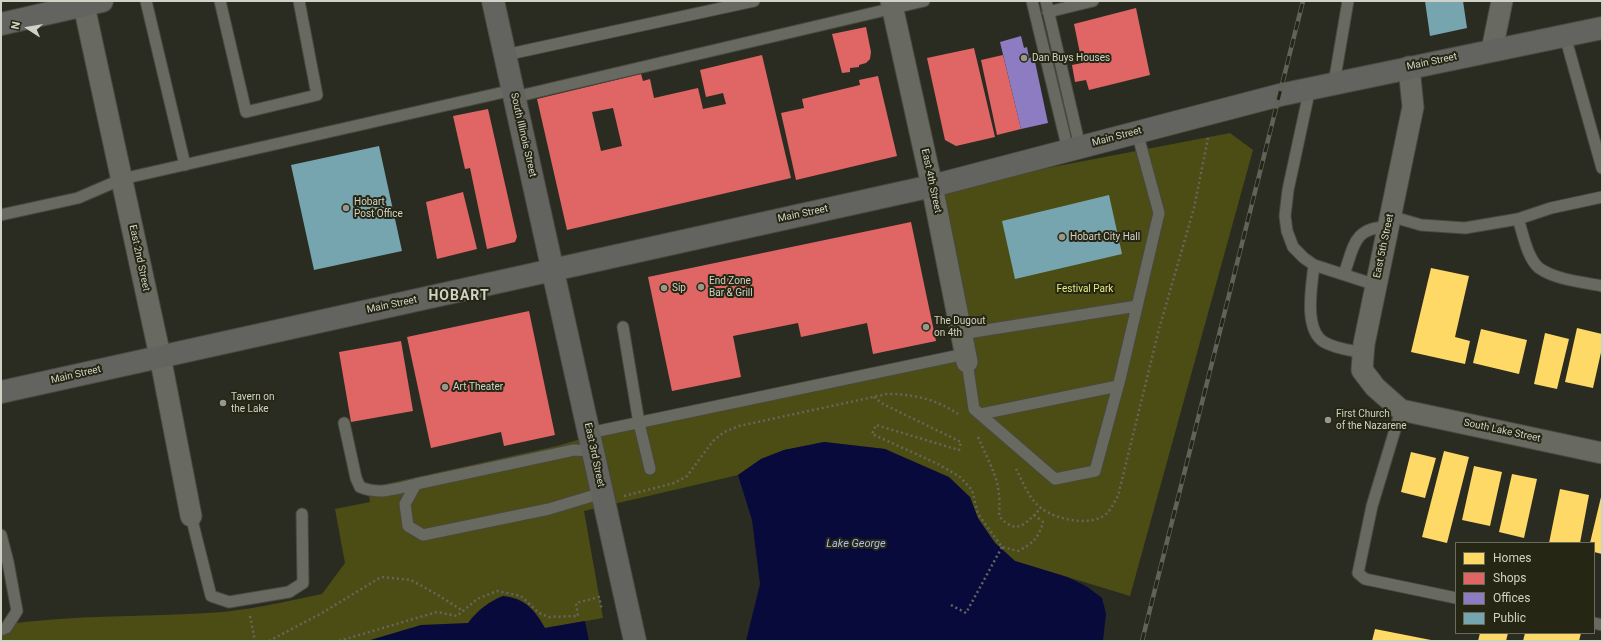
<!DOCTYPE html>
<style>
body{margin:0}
#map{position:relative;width:1603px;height:642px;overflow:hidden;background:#2b2c21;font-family:Roboto,sans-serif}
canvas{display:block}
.frame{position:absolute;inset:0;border:2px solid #d1d2c6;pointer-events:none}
.legend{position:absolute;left:1455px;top:542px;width:140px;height:92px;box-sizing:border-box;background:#252613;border:1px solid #6a6b5b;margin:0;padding:5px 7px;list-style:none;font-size:12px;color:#d1d2c6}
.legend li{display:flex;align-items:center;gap:8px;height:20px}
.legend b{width:20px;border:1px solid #6a6b5b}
.north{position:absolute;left:8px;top:8px;width:40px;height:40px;-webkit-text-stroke:3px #252613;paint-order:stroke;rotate:282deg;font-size:11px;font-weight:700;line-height:16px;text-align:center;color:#d1d2c6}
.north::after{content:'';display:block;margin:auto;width:14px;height:18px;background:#d1d2c6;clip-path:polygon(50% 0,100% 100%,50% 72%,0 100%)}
</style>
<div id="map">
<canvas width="1603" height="642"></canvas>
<div class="frame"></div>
<ul class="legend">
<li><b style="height:11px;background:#ffd966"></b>Homes</li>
<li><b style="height:11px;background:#e06666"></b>Shops</li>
<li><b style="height:11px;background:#8e7cc3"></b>Offices</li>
<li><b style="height:11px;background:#76a5af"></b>Public</li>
</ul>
<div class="north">N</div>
</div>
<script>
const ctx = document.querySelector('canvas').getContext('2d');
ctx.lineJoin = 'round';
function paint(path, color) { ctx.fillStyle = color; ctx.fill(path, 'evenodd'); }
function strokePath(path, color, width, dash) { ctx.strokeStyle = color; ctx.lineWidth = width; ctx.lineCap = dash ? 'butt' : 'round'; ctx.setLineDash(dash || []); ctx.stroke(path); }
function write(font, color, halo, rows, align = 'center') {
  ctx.font = font + ' Roboto,sans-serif'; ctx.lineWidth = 4; ctx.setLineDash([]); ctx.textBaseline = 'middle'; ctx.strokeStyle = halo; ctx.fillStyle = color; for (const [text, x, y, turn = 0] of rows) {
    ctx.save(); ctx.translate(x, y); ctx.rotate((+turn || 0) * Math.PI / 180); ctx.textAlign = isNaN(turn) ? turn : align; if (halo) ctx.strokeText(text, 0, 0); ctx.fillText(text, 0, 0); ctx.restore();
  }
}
paint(new Path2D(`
 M1230,133L1253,150L1130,596L1015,561L995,543L977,518L970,497L885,449L824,442L784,450L761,459L738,475L584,511L603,618L470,641H1V625C70,615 138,617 208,613C246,611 284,602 322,594L345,563L335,509L370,502L368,488L557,446L594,435L970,356L938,189Z`), '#4c4d14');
paint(new Path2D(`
 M824,442L885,449L949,477L970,497L978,518L995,543L1015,561L1067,577L1086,586L1102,598L1106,614L1103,641H746L760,584L752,520L738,475L761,459L784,450Z
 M503,596C525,598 535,610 545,628L585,621L589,641H367L421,625L468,623C478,610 488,602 503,596Z`), '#080a3c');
paint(new Path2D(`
 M1431,268L1469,276L1455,337L1470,341L1465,364L1411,352Z
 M1577,328L1602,334V348L1593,388L1565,382Z
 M1481,329L1527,340L1519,374L1473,363Z
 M1545,333L1569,339L1557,389L1534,384Z
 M1444,451L1469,457L1447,543L1422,537Z
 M1411,452L1436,458L1425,498L1401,492Z
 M1474,466L1502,472L1490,526L1462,520Z
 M1512,474L1537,479L1524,538L1499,532Z
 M1560,489L1589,495L1580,543H1549Z
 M1601,497H1602V554L1594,552V543H1590Z
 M1375,629L1431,640V641H1372Z
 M1480,633H1508L1506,641H1478Z
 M1525,633H1581L1579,641H1523Z`), '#ffd966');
paint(new Path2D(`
 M1136,8L1150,75L1089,90L1086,80L1075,82L1072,65L1082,63L1074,24Z
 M866,27L871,52L870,59L866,63L859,65V67L850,68V72L842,73L832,34Z
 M974,48L995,137L956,146L945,140L927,58Z
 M762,55L791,178L567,230L537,99L641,74L643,81L650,79L654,98L698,88L703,109L726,104L723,93L706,97L700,70ZM613,108L622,146L601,151L592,112Z
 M1003,55L1021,129L997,135L981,60Z
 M878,76L897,156L796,180L781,113L804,108L802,99L860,85L859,80Z
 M488,109L517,237L515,242L487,249L470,168L465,169L453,116Z
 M463,192L477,249L437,259L426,202Z
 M911,222L936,341L873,354L867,323L801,337L798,323L733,336L741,377L672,391L648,277Z
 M529,311L555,435L504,446L501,432L431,448L407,337Z
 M401,341L413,411L351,422L339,352Z`), '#e06666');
paint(new Path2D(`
 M1021,36L1024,48L1027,47L1029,58L1034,57L1048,123L1021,129L1000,42Z`), '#8e7cc3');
paint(new Path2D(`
 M1425,1H1463L1467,28L1430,36Z
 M379,146L402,251L314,270L291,165Z
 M1109,195L1122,254L1015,279L1002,221Z`), '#76a5af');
const lane = new Path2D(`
 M146,1L185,165
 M220,1L246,112L317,95L299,1
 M1032,1L1068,150
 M1046,1L1080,147
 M1048,12L1093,1
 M1565,36L1602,168
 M505,55L754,1
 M1334,83L1348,1
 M1310,88L1288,190L1285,216L1287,231L1293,247L1304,258L1314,265L1376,285
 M515,97L924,1
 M1,215L78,198L122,179L513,90
 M1390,216L1421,225L1465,228L1518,219L1551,208L1602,197
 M1518,219C1523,233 1527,258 1539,268C1556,280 1582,282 1602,286
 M1314,265C1312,285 1303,329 1324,342C1336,349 1350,350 1363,353
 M1344,274C1354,247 1353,227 1388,227
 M623,327L639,423L650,469
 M961,334L1137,306
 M967,362L974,409L1055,479L1095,471L1120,379L1159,213L1137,132
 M1401,410L1372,506L1358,573L1365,579L1456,598
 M981,414L1118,386
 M344,423L356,478L360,487C379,495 396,489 416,484
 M589,433L965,354
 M593,451L574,450L416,484L405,504L408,526L423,535L549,509L602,493
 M191,516L211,596L229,602L289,592L303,583L302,514
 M1,535L8,562L17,611L6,628L1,630
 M1594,623L1602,625`);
const street = new Path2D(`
 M83,1L160,356L191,516
 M891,1L932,186L967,362
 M1492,50L1502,1
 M1409,67L1413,107L1364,344L1362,370L1375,387L1401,410L1602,453`);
const secondary = new Path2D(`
 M493,1L635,641
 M1,24L102,1
 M1,392L932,186L1280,95L1602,28`);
strokePath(lane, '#48493f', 13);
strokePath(street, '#48493f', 23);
strokePath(secondary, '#48493f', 24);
strokePath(new Path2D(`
 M874,397L883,404L961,442L959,450L876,425L872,434L938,464L960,477L972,490L978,514L1002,547L1018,551C1032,544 1039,538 1043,522L1034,515
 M978,437C991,468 1002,480 999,516C1017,537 1026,523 1041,508
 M1016,469C1023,482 1029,499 1041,508C1056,520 1094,528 1108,512C1112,507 1115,501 1118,496L1159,329L1194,208L1208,138
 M624,496L674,483L687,476L713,441L724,432L739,426L887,394C913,394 936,399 958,414
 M951,605L966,613L1002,547
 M250,616L255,641
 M269,641L322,613L381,577L411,580L438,595L463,611
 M339,641L437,612L457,616L477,599L497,591L521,596L539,613L549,617L578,616L576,603L599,597L602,610`), '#65665e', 2.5, [2, 3]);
strokePath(lane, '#686961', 11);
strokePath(street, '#686961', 21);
strokePath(secondary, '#63645f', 22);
const rail = new Path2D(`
 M1142,641L1303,1`);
strokePath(rail, '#616259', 4.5);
strokePath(rail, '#252613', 3, [9]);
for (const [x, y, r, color] of [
 [1024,58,4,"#97988c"],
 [346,208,4,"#97988c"],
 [1062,237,4,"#97988c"],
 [701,287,4,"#97988c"],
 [664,288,4,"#97988c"],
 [926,327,4,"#97988c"],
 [445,387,4,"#97988c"],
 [223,403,4,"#97988c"],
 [1328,420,4,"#97988c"]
]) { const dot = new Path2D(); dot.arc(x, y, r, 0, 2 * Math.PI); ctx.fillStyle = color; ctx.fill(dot); strokePath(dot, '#252613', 1.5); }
write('10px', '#d1d2c6', '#252613', [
 ["Dan Buys Houses",1032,58],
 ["Hobart",354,202],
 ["Post Office",354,214],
 ["Hobart City Hall",1070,237],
 ["End Zone",709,281],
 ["Bar & Grill",709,293],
 ["Sip",672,288],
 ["The Dugout",934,321],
 ["on 4th",934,333],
 ["Art Theater",453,387],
 ["Tavern on",231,397],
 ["the Lake",231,409],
 ["First Church",1336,414],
 ["of the Nazarene",1336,426]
], 'left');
write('10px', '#d1d2c6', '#252613', [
 ["Main Street",1432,62,-12],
 ["South Illinois Street",523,135,77],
 ["Main Street",1117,137,-15],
 ["East 4th Street",931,181,78],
 ["Main Street",803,214,-12],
 ["East 5th Street",1384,246,-78],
 ["East 2nd Street",139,258,78],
 ["Main Street",392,305,-12],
 ["Main Street",76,375,-13],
 ["South Lake Street",1502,431,12],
 ["East 3rd Street",594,455,78]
]);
write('10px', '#e5eb7f', '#252613', [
 ["Festival Park",1085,289]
]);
write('italic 11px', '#abbff4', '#252613', [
 ["Lake George",856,544]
]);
ctx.letterSpacing = '1px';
write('bold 14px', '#d1d2c6', '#252613', [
 ["HOBART",459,296]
]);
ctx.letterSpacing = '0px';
</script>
